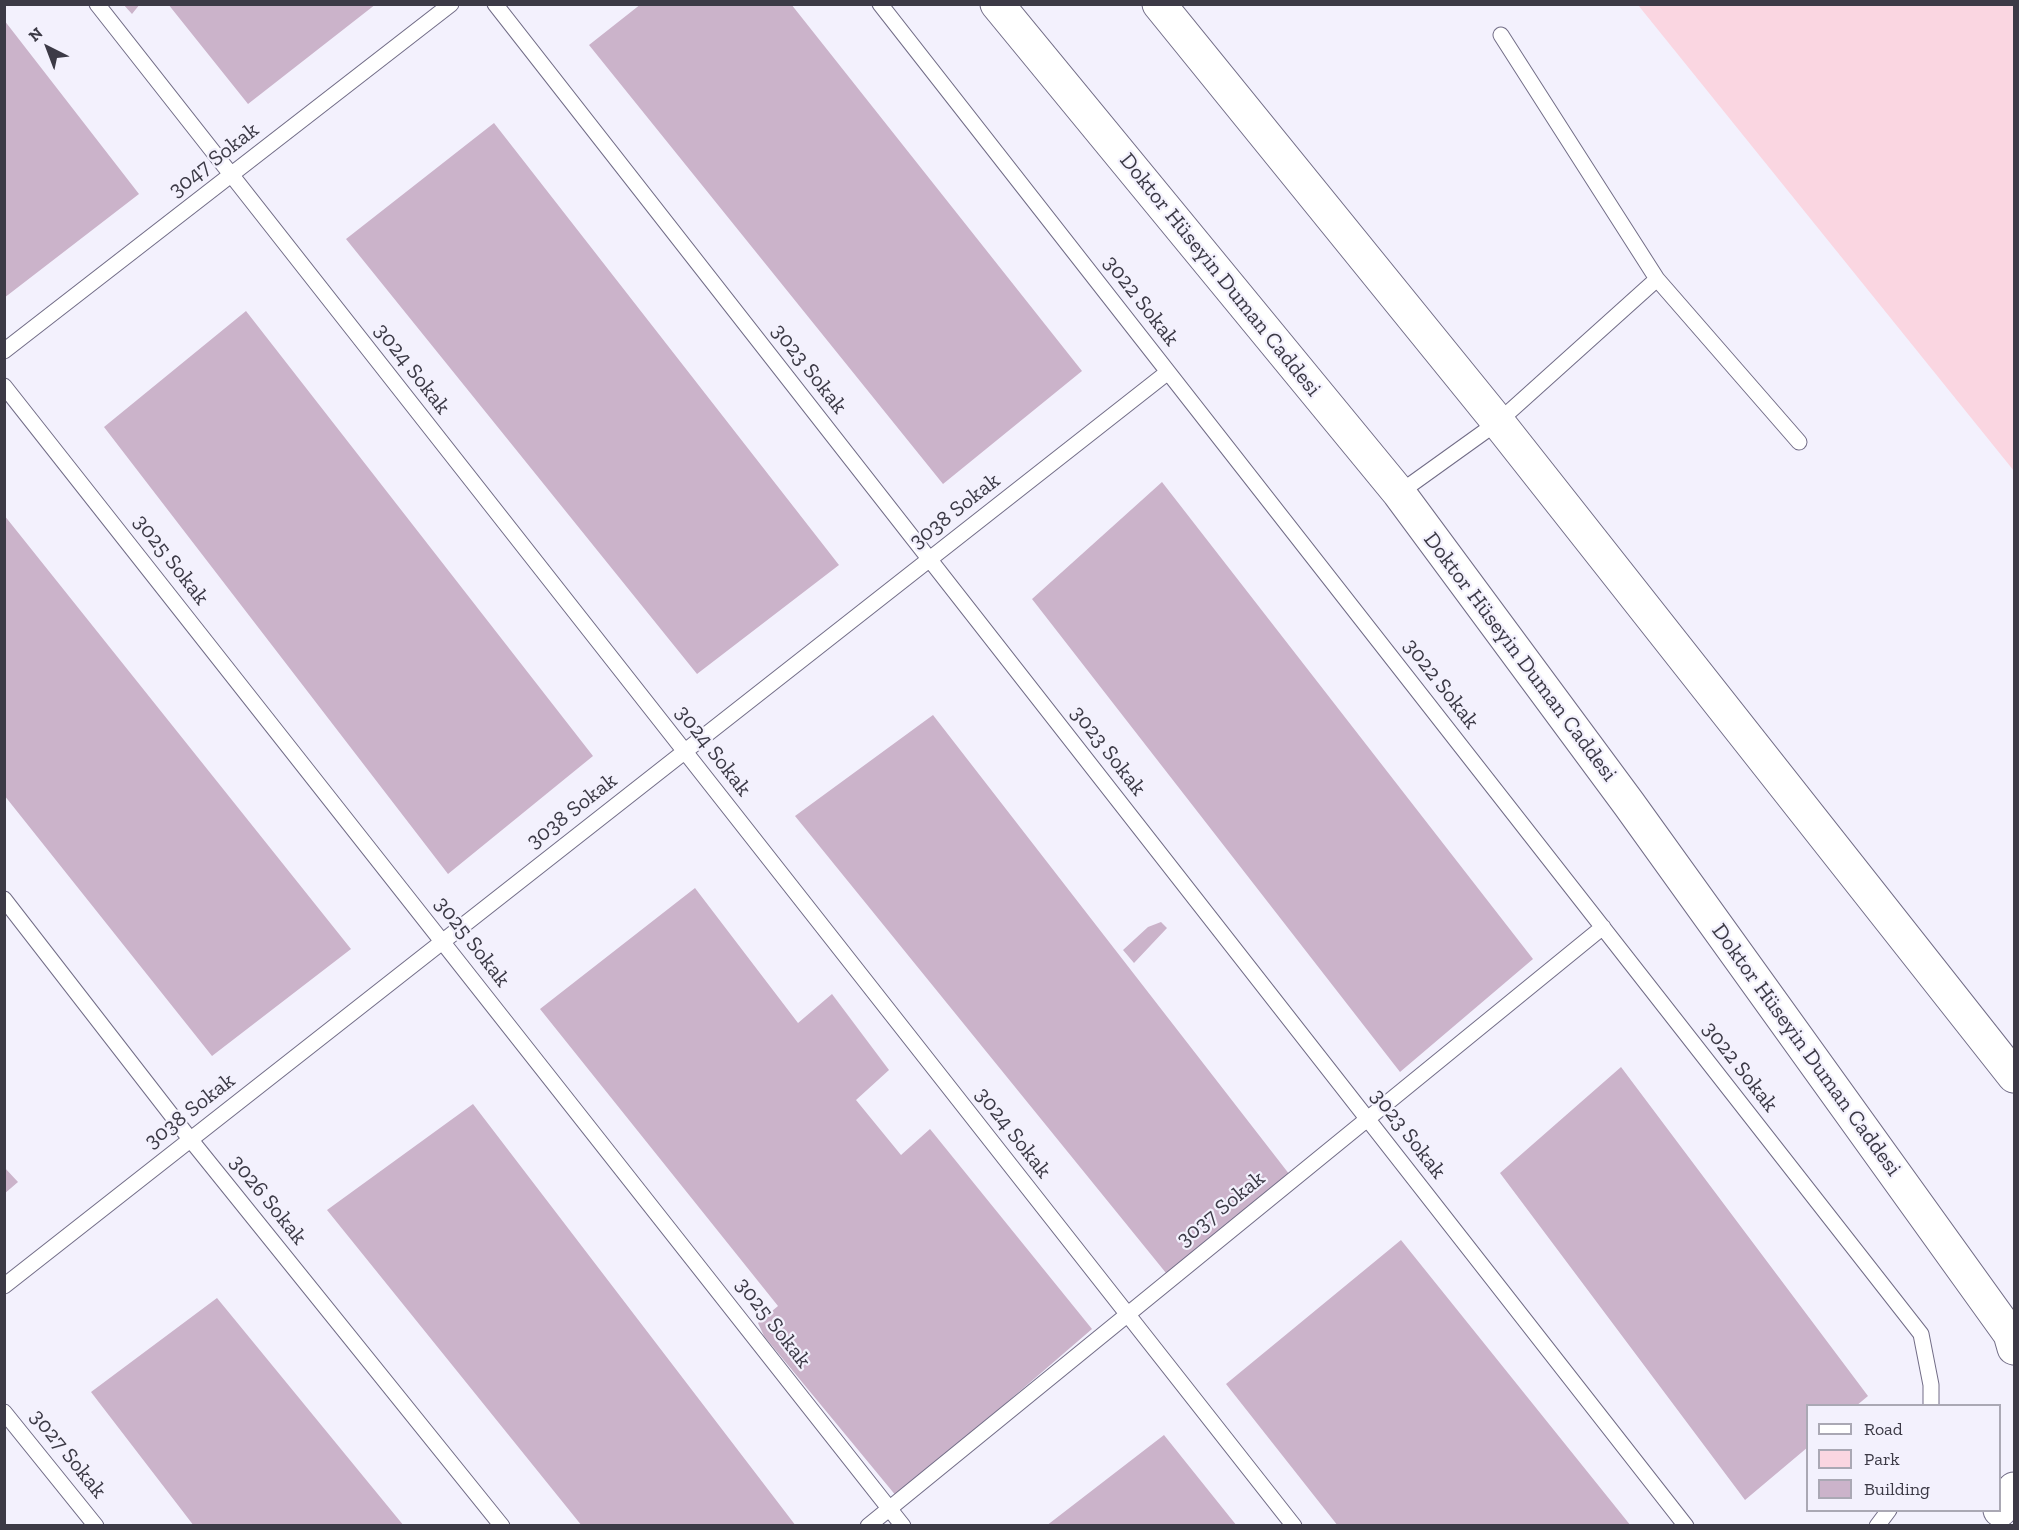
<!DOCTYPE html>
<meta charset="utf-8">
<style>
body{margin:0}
#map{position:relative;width:2019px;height:1530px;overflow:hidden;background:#f3f1fd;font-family:"Zilla Slab",serif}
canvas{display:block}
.frame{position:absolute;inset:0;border:6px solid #3c3a46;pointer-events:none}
.legend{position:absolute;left:1806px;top:1404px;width:195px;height:108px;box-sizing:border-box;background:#f3f1fd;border:2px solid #aaa8b4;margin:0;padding:8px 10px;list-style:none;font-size:18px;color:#3c3a46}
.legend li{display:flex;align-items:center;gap:12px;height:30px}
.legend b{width:30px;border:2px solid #aaa8b4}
.north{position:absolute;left:18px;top:18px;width:60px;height:60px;-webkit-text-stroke:4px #f3f1fd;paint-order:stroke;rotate:318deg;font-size:16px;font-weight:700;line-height:24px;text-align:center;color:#3c3a46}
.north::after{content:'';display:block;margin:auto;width:21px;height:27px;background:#3c3a46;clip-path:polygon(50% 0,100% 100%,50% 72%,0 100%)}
</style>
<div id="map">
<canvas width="2019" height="1530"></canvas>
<div class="frame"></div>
<ul class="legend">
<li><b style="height:8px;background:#fff"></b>Road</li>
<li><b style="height:16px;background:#fad6e1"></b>Park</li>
<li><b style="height:16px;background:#cbb3ca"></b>Building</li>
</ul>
<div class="north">N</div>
</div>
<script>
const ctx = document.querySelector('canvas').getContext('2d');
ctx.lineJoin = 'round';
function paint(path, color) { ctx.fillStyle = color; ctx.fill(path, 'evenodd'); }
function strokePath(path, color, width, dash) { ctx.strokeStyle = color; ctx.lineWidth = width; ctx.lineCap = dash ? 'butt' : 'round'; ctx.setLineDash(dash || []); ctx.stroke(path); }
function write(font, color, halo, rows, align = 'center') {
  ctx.font = font + ' "Zilla Slab",serif'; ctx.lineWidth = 4.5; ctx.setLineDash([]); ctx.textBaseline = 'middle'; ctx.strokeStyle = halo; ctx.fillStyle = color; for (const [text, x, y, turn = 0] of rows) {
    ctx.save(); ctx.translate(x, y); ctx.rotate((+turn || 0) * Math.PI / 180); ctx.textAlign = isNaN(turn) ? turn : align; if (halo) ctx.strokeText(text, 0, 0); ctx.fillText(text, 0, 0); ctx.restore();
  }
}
paint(new Path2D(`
 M1638,5H2014V471Z`), '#fad6e1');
paint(new Path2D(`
 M123,4H140L132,14Z
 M168,4H376L248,104Z
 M641,4H791L1082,371L943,484L589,45Z
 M4,20L139,194L4,298Z
 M494,123L839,565L697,674L346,239Z
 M246,311L593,756L448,874L104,427Z
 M1162,482L1533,959L1400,1072L1032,599Z
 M4,515L351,949L212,1056L4,795Z
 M933,715L1293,1179L1166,1273L795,816Z
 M695,888L798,1023L832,994L889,1070L856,1100L901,1155L930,1129L1092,1329L897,1497L764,1336L758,1323L778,1306L540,1009Z
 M1161,922L1167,928L1134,963L1123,950L1148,927Z
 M1621,1067L1868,1396L1856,1406H1808V1447L1745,1500L1500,1173Z
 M473,1104L796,1526H582L327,1210Z
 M4,1167L18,1182L4,1194Z
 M1401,1240L1631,1526H1338L1226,1384Z
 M217,1298L404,1526H194L91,1392Z
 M1164,1435L1237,1526H1046Z`), '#cbb3ca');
const lane = new Path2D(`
 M97,4L1294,1526
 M495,4L1686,1526
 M880,4L1921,1334L1931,1385V1406
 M1501,35L1657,279L1799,442
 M4,351L451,4
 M4,386L903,1526
 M1399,493L1498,422L1657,279
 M4,899L190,1139L502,1526
 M4,1286L1168,372
 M4,1412L96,1526
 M868,1526L1603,927
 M1877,1526L1889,1510`);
const secondary = new Path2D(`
 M997,4L1399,493L1629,804L2010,1334L2014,1348
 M1159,4L1498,422L2014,1076
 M2000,1510L2014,1489`);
strokePath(lane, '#726d87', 17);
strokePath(secondary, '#726d87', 35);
strokePath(lane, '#fff', 15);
strokePath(secondary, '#fff', 33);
write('22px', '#3c3a46', '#f3f1fd', [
 ["3047 Sokak",214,160,-38],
 ["Doktor Hüseyin Duman Caddesi",1220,275,51],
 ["3022 Sokak",1141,301,52],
 ["3024 Sokak",412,369,52],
 ["3023 Sokak",809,369,52],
 ["3038 Sokak",955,511,-38],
 ["3025 Sokak",171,560,52],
 ["Doktor Hüseyin Duman Caddesi",1520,657,53],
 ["3022 Sokak",1441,684,52],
 ["3024 Sokak",713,751,52],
 ["3023 Sokak",1108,751,52],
 ["3038 Sokak",572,811,-38],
 ["3025 Sokak",472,942,52],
 ["Doktor Hüseyin Duman Caddesi",1806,1050,54],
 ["3022 Sokak",1740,1067,52],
 ["3038 Sokak",190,1111,-38],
 ["3024 Sokak",1013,1133,52],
 ["3023 Sokak",1408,1134,52],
 ["3026 Sokak",268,1200,51],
 ["3037 Sokak",1221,1209,-39],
 ["3025 Sokak",773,1323,52],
 ["3027 Sokak",68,1454,51]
]);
</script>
